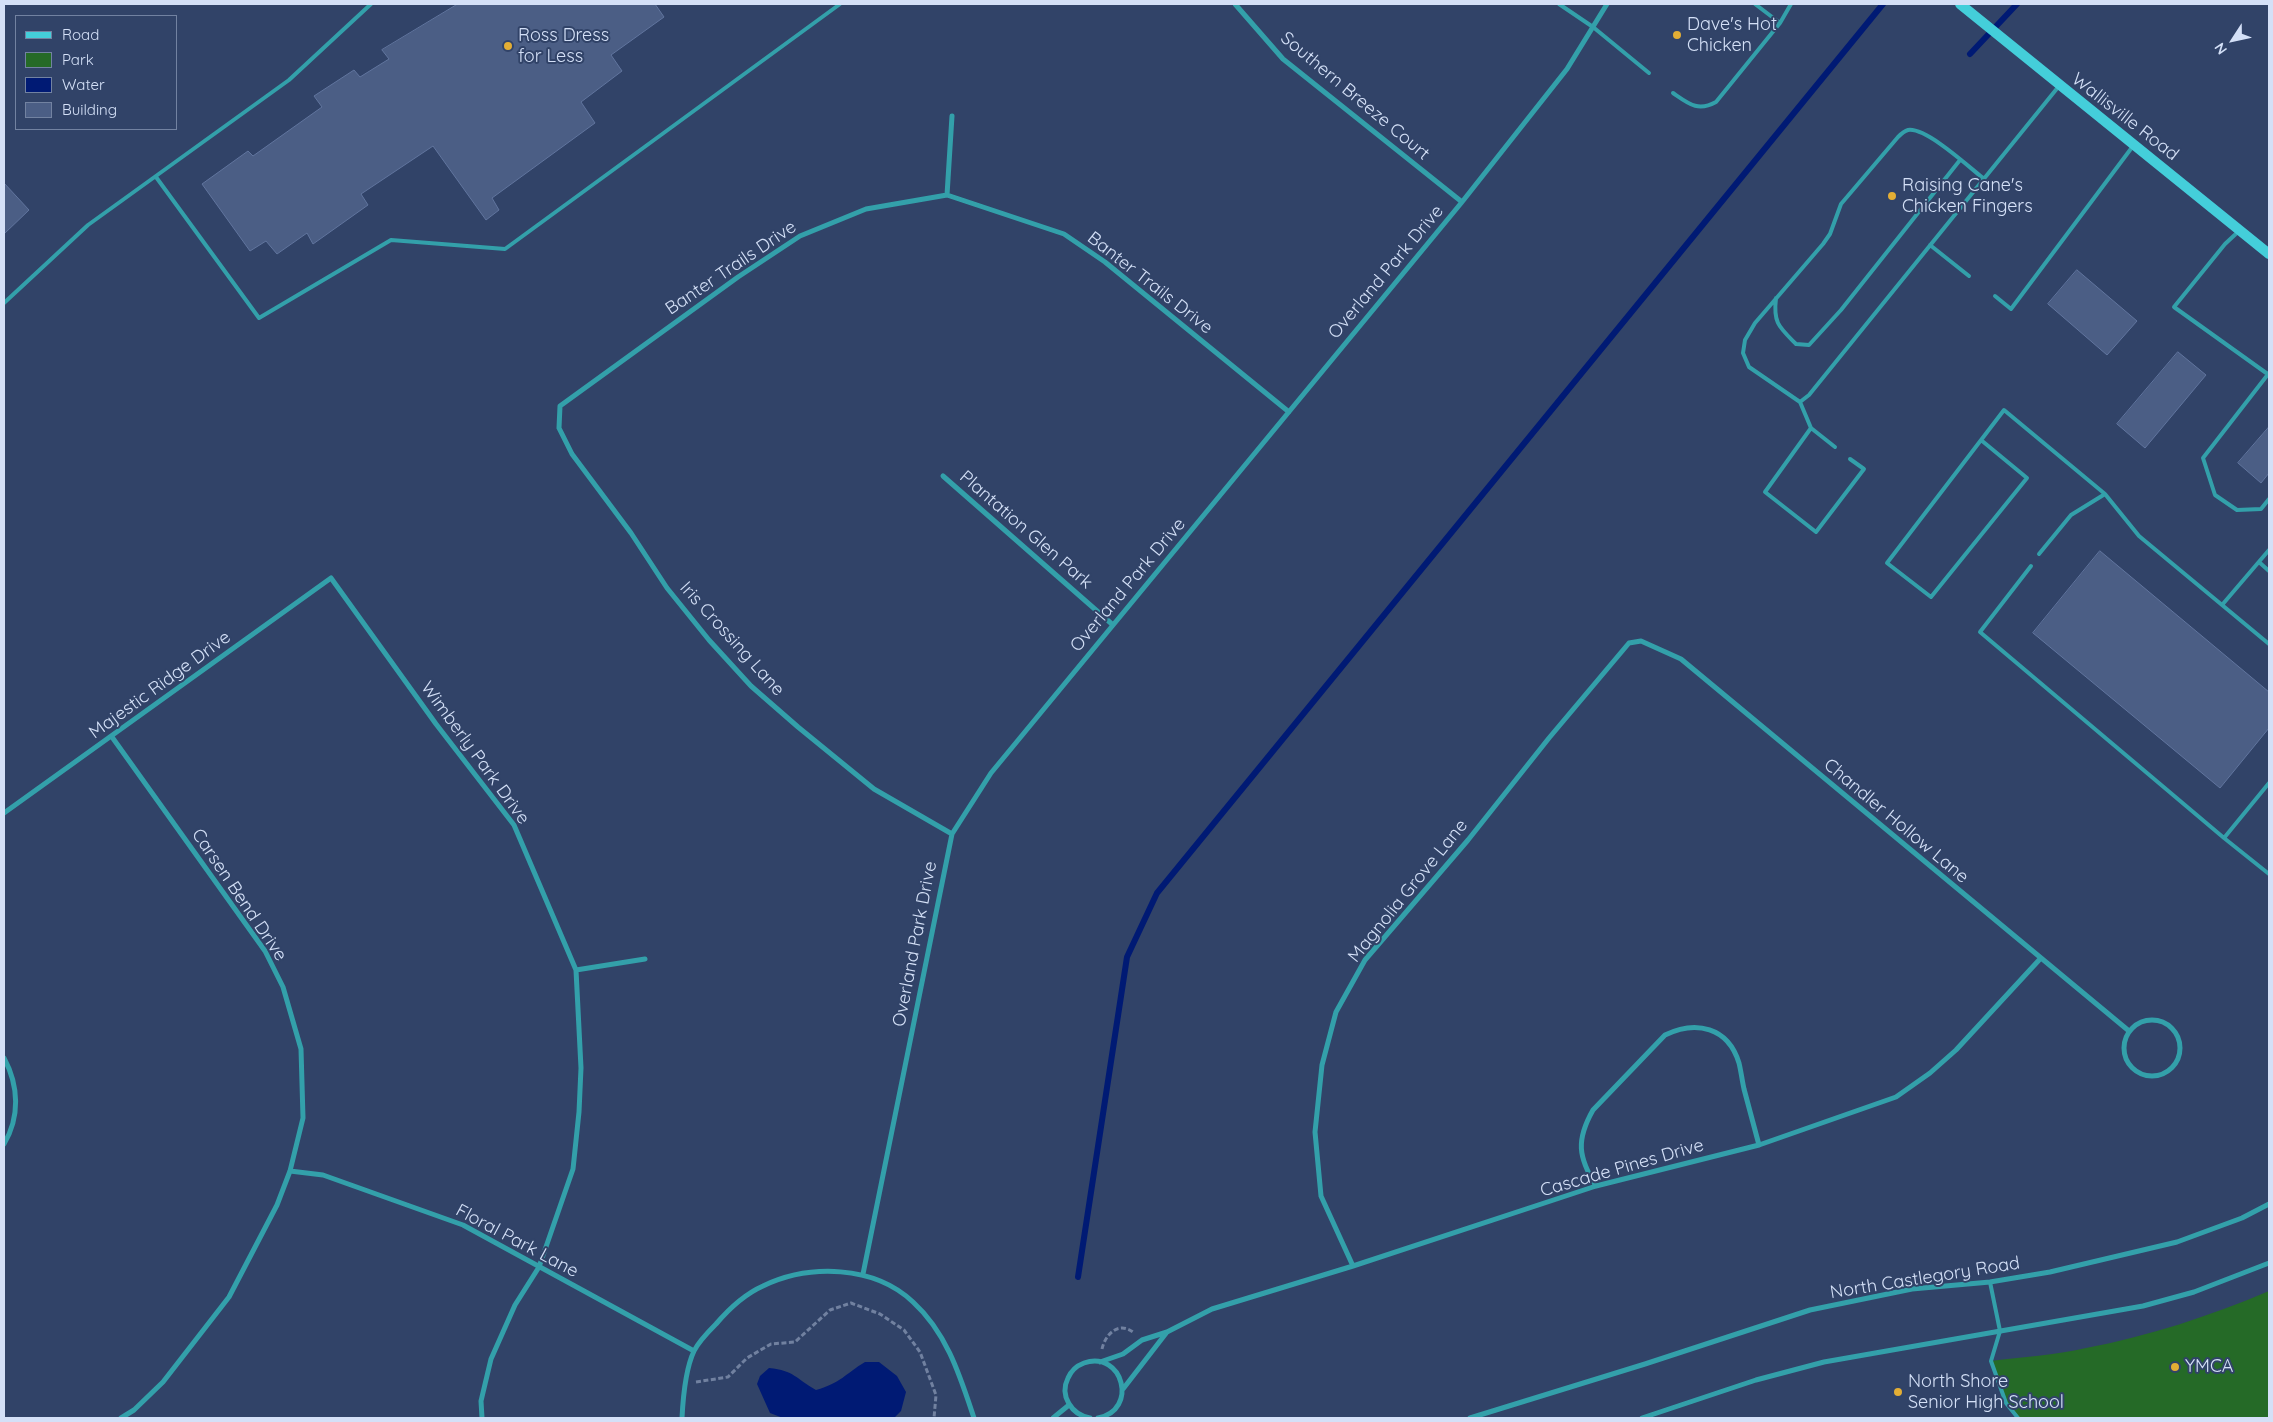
<!DOCTYPE html>
<style>
body{margin:0}
#map{position:relative;width:2273px;height:1422px;overflow:hidden;background:#314368;font-family:Quicksand,sans-serif}
canvas{display:block}
.frame{position:absolute;inset:0;border:5px solid #d4e0f7;pointer-events:none}
.legend{position:absolute;left:15px;top:15px;width:162px;height:115px;box-sizing:border-box;background:#314368;border:1px solid #7282a1;margin:0;padding:6px 9px;list-style:none;font-size:15px;color:#d4e0f7}
.legend li{display:flex;align-items:center;gap:10px;height:25px}
.legend b{width:25px;border:1px solid #7282a1}
.north{position:absolute;left:2208px;top:15px;width:50px;height:50px;-webkit-text-stroke:4px #314368;paint-order:stroke;rotate:235deg;font-size:14px;font-weight:700;line-height:20px;text-align:center;color:#d4e0f7}
.north::after{content:'';display:block;margin:auto;width:18px;height:22px;background:#d4e0f7;clip-path:polygon(50% 0,100% 100%,50% 72%,0 100%)}
</style>
<div id="map">
<canvas width="2273" height="1422"></canvas>
<div class="frame"></div>
<ul class="legend">
<li><b style="height:6px;background:#44ceda"></b>Road</li>
<li><b style="height:14px;background:#256a27"></b>Park</li>
<li><b style="height:14px;background:#001a74"></b>Water</li>
<li><b style="height:14px;background:#4b5e85"></b>Building</li>
</ul>
<div class="north">N</div>
</div>
<script>
const ctx = document.querySelector('canvas').getContext('2d');
ctx.lineJoin = 'round';
function paint(path, color) { ctx.fillStyle = color; ctx.fill(path, 'evenodd'); }
function strokePath(path, color, width, dash) { ctx.strokeStyle = color; ctx.lineWidth = width; ctx.lineCap = dash ? 'butt' : 'round'; ctx.setLineDash(dash || []); ctx.stroke(path); }
function write(font, color, halo, rows, align = 'center') {
  ctx.font = font + ' Quicksand,sans-serif'; ctx.lineWidth = 4; ctx.setLineDash([]); ctx.textBaseline = 'middle'; ctx.strokeStyle = halo; ctx.fillStyle = color; for (const [text, x, y, turn = 0] of rows) {
    ctx.save(); ctx.translate(x, y); ctx.rotate((+turn || 0) * Math.PI / 180); ctx.textAlign = isNaN(turn) ? turn : align; if (halo) ctx.strokeText(text, 0, 0); ctx.fillText(text, 0, 0); ctx.restore();
  }
}
paint(new Path2D(`
 M2269,1291V1418H2018L2006,1403L1991,1361C2022,1357 2055,1355 2086,1348C2149,1336 2210,1316 2269,1291Z`), '#256a27');
paint(new Path2D(`
 M865,1362H879L897,1376L906,1392L901,1411L894,1418H783L770,1413L757,1384L760,1376L769,1368C795,1371 795,1378 816,1390C841,1383 845,1374 865,1362Z`), '#001a74');
strokePath(new Path2D(`
 M1970,54L2017,4
 M1078,1277L1127,957L1157,893L1883,4`), '#001a74', 6);
const building = new Path2D(`
 M458,4H655L664,17L611,55L622,71L581,102L595,123L492,198L499,210L486,220L433,146L361,194L368,205L313,244L307,233L277,254L266,241L250,251L202,184L248,151L253,156L322,107L314,96L354,70L360,77L389,59L382,50Z
 M4,183L29,210L4,234Z
 M2077,270L2137,321L2107,355L2048,304Z
 M2178,352L2206,375L2145,448L2117,424Z
 M2269,427V473L2261,483L2238,463Z
 M2100,551L2269,692V728L2220,788L2033,633Z`);
paint(building, '#4b5e85');
strokePath(building, '#61759e', 1);
strokePath(new Path2D(`
 M1102,1349C1105,1335 1118,1321 1133,1332
 M696,1382L728,1377L747,1358L771,1344L795,1342L830,1310L851,1303L880,1314L904,1330L920,1352L936,1395L934,1418`), '#7181a0', 3, [5, 2.5]);
strokePath(new Path2D(`
 M1559,4L1593,27L1649,73
 M1755,4L1780,23L1791,4
 M1673,93C1689,104 1698,112 1716,102L1780,23
 M156,177L259,318L391,240L505,249L840,4
 M2240,230L2225,244L2174,307L2269,375
 M1930,245L1969,276
 M1995,296L2011,309L2133,146
 M1776,298C1773,323 1779,327 1796,344L1809,345L1841,310L1960,160
 M4,303L88,225L289,80L371,4
 M2269,373L2203,458L2215,495L2237,510L2261,509L2269,499
 M1800,402L1809,395L2059,86
 M1811,428L1800,402L1749,367L1743,353L1745,340L1755,323L1823,244L1830,234L1841,204L1898,137C1901,134 1904,131 1908,130C1926,127 1969,167 1984,179
 M1981,440L2027,478L1931,597L1887,563L2004,410L2105,494L2139,536L2269,644
 M1835,447L1811,428L1765,492L1816,532L1864,469L1850,459
 M2039,554L2071,515L2105,494
 M2259,562L2269,571
 M2031,566L1980,632L2224,838L2269,783
 M2222,605L2269,550
 M2224,838L2269,874
 M1990,1282L2000,1331L1991,1361L2006,1403L2018,1418`), '#33a0aa', 4);
strokePath(new Path2D(`
 M1235,4L1283,59L1462,202
 M947,195L952,116
 M943,476L1113,625
 M112,737L265,951L283,987L301,1049L303,1118L290,1171L277,1205L229,1297L163,1382L134,1410L121,1418
 M4,813L331,578L436,724L514,825L576,970L581,1068L579,1112L573,1169L539,1267L515,1305L491,1359L481,1401L482,1418
 M952,834L874,789L798,727L751,686L709,640L667,588L631,533L572,454L559,428L560,406L738,277L800,236L866,209L947,195L1064,234L1105,262L1289,412
 M576,970L645,959
 M2124 1048a28 28 0 1 1 56 0a28 28 0 1 1-56 0Z
 M4,1058C19,1086 20,1117 4,1144
 M290,1171L323,1175L463,1225L694,1351
 M1596,1186C1578,1157 1576,1140 1593,1110L1665,1035C1696,1020 1728,1027 1739,1063C1741,1071 1742,1080 1744,1089C1749,1107 1754,1126 1759,1145
 M1353,1266L1321,1196L1315,1132L1322,1065L1336,1012L1365,960L1468,840L1549,738L1629,643L1641,641L1681,659L2129,1031
 M863,1274L952,834L991,773L1462,202L1567,69L1607,4
 M1100,1362L1123,1354L1142,1340L1167,1332L1212,1309L1353,1266L1596,1186L1759,1145L1896,1097L1930,1073L1956,1050L2040,959
 M1123,1389L1167,1332
 M682,1418C683,1398 685,1370 694,1351C699,1341 708,1332 716,1324C728,1310 745,1294 763,1286C809,1264 874,1265 913,1302C947,1333 960,1376 974,1418
 M1053,1418L1069,1405
 M1090,1418C1072,1415 1059,1396 1068,1378C1071,1371 1076,1366 1084,1363C1123,1350 1139,1410 1098,1418
 M1470,1418L1645,1364L1810,1310L1912,1289L1990,1282L2050,1272L2177,1242L2242,1218L2269,1204
 M1642,1418L1756,1380L1824,1362L2143,1306L2194,1292L2269,1263`), '#33a0aa', 5);
strokePath(new Path2D(`
 M1960,4L2269,254`), '#44ceda', 10);
for (const [x, y, r, color] of [
 [1677,35,5,"#e3ae35"],
 [508,46,5,"#e3ae35"],
 [1892,196,5,"#e3ae35"],
 [2175,1367,5,"#e3ae35"],
 [1898,1392,5,"#e3ae35"]
]) { const dot = new Path2D(); dot.arc(x, y, r, 0, 2 * Math.PI); ctx.fillStyle = color; ctx.fill(dot); strokePath(dot, '#314368', 2); }
write('18px', '#d4e0f7', '#314368', [
 ["Dave's Hot",1687,25],
 ["Chicken",1687,46],
 ["Ross Dress",518,36],
 ["for Less",518,57],
 ["Raising Cane's",1902,186],
 ["Chicken Fingers",1902,207],
 ["YMCA",2185,1367],
 ["North Shore",1908,1382],
 ["Senior High School",1908,1403]
], 'left');
write('18px', '#d4e0f7', '#314368', [
 ["Southern Breeze Court",1355,96,40],
 ["Wallisville Road",2125,117,38],
 ["Banter Trails Drive",731,268,-34],
 ["Overland Park Drive",1386,272,-50],
 ["Banter Trails Drive",1150,283,38],
 ["Plantation Glen Park",1026,530,41],
 ["Overland Park Drive",1128,585,-50],
 ["Iris Crossing Lane",732,639,48],
 ["Majestic Ridge Drive",160,685,-36],
 ["Wimberly Park Drive",475,753,54],
 ["Chandler Hollow Lane",1896,821,40],
 ["Magnolia Grove Lane",1408,891,-51],
 ["Carsen Bend Drive",239,895,56],
 ["Overland Park Drive",915,944,-79],
 ["Cascade Pines Drive",1622,1168,-16],
 ["Floral Park Lane",517,1241,28],
 ["North Castlegory Road",1925,1278,-9]
]);
</script>
